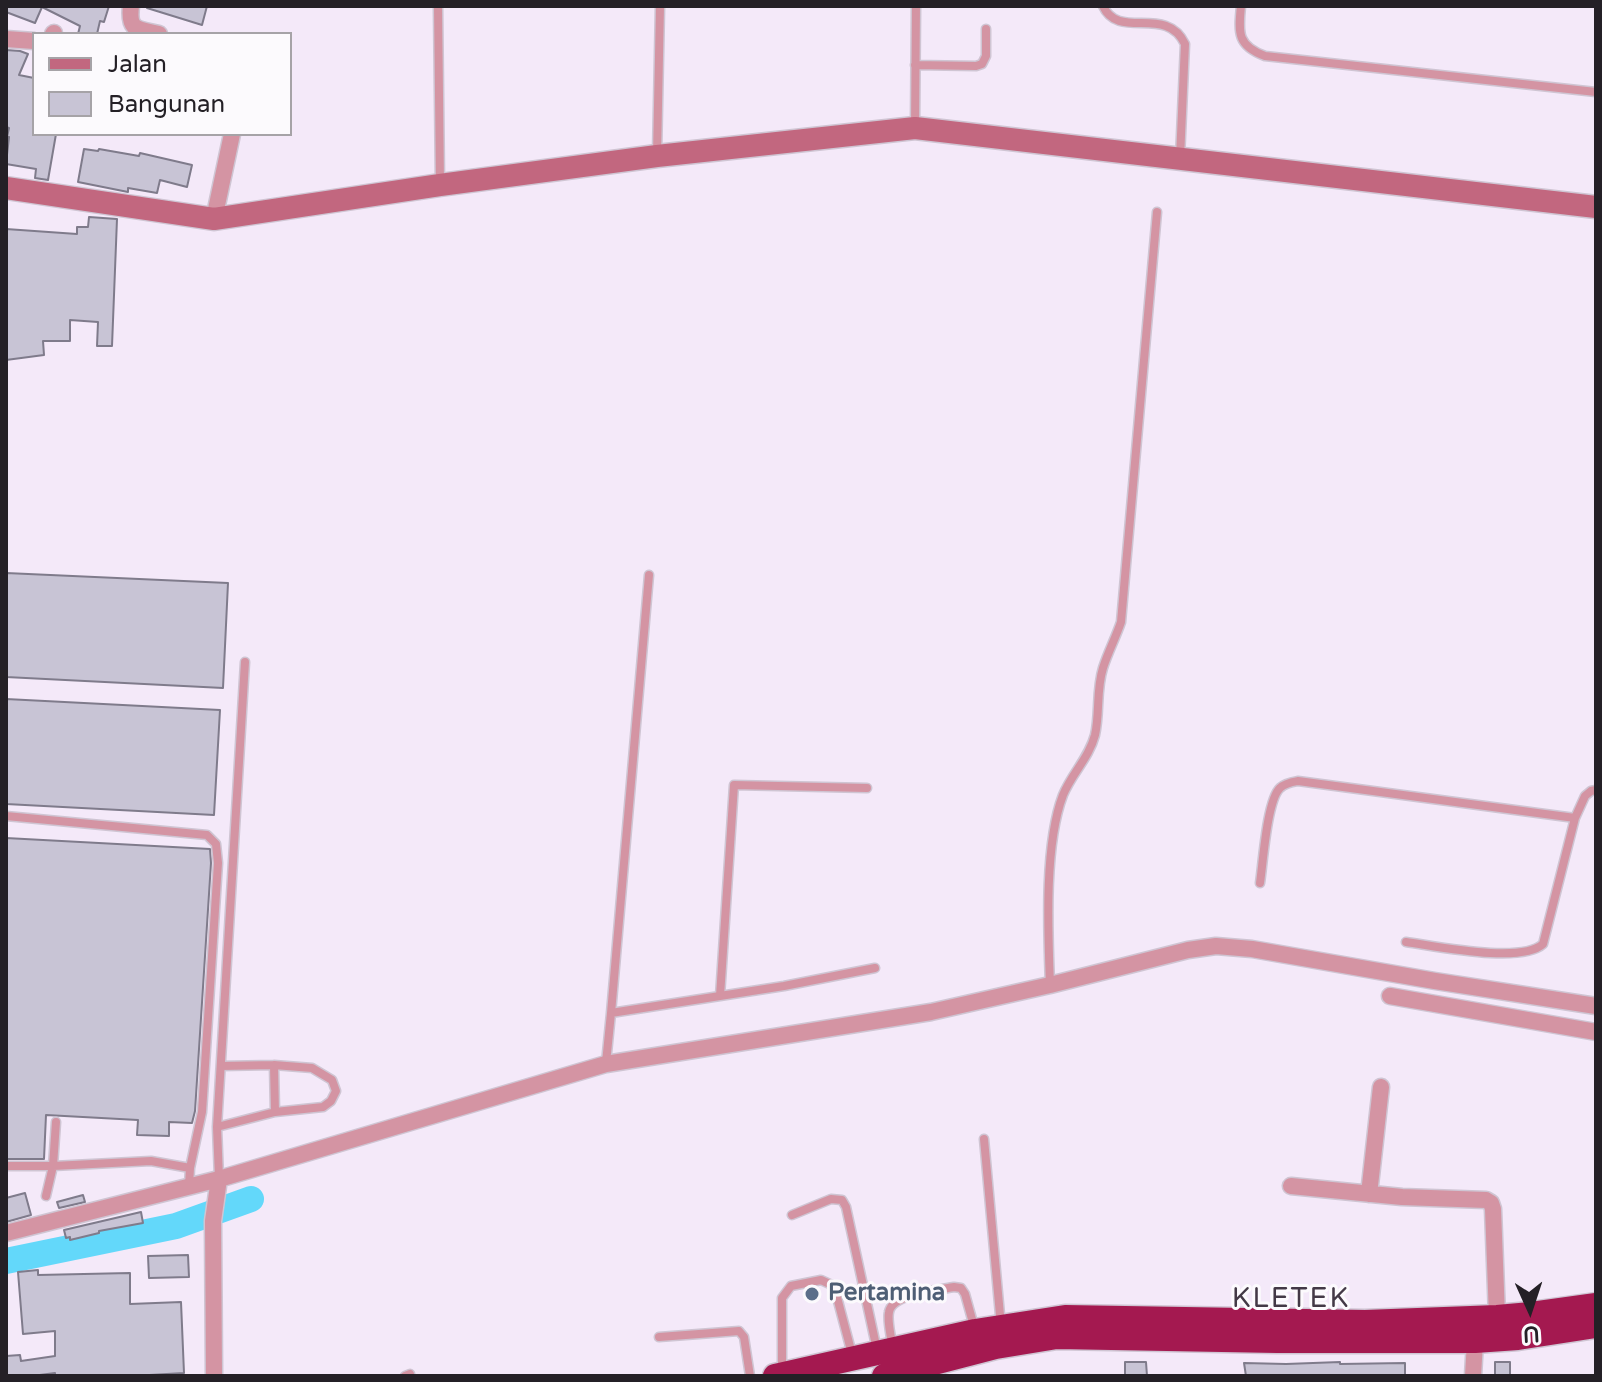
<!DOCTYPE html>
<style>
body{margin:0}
#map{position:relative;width:1602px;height:1382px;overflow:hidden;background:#f4e9f9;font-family:"Varela Round",sans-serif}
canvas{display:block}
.frame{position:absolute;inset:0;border:8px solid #242026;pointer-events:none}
.legend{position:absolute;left:32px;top:32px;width:260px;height:104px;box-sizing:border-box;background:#fcfafd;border:2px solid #a6a3a7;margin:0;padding:10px 14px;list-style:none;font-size:24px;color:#242026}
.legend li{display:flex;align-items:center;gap:16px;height:40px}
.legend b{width:40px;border:2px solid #a6a3a7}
.north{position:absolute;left:1490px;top:1270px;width:80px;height:80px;-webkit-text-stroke:6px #fcfafd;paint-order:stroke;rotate:177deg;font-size:22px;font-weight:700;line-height:32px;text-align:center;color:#242026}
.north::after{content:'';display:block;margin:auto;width:28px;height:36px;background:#242026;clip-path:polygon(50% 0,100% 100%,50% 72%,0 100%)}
</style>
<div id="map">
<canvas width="1602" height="1382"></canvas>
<div class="frame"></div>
<ul class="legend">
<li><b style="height:10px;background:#c2677f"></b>Jalan</li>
<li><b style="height:22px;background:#c8c4d5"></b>Bangunan</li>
</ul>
<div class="north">U</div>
</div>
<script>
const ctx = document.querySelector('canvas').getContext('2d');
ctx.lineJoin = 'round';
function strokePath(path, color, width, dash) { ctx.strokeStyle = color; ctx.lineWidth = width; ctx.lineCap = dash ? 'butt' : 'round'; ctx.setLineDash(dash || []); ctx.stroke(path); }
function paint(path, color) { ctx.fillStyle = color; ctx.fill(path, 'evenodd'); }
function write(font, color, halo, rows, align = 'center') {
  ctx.font = font + ' "Varela Round",sans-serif'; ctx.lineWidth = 6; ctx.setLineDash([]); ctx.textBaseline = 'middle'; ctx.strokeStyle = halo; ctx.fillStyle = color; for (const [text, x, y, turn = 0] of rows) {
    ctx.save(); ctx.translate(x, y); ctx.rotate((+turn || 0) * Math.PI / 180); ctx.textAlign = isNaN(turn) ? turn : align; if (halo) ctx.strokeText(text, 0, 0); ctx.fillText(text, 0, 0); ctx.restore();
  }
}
strokePath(new Path2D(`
 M6,1261L176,1226L251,1199`), '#63d8fa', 26);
const building = new Path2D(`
 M6,6H109L104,22L100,21L97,34H78L80,26L42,7L35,23L6,12Z
 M148,6H207L202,25L147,8Z
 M6,50L20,51L28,54L19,75L34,78V134H56L48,180L35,178L36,169L6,164L9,137H7L9,128L6,127Z
 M84,149L98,151L99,149L139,156L140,153L192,165L187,187L160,180L157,193L128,188V192L78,182Z
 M89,217L117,219L112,346H97L98,322L70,320V341H43L44,355L6,360V229L77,234V227H88Z
 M6,573L228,583L223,688L6,677Z
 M6,699L220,710L214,815L6,804Z
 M6,838L210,849L211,863L195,1111L192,1123L169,1122V1136L137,1135L138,1120L46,1115L44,1159H6Z
 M25,1193L31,1215L6,1222V1198Z
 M83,1195L85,1202L59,1208L57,1202Z
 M141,1212L143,1223L99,1231V1233L70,1240V1237L66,1238L64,1230Z
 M188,1255L189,1277L149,1278L148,1256Z
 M38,1270V1275L130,1273V1304L181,1302L184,1373L132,1376H55V1373L32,1376H6V1356L20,1355L21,1361L55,1356V1331L23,1334L18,1272Z
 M1125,1362H1146L1147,1376H1125Z
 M1340,1362V1364L1405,1363V1376H1246L1244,1363L1286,1364Z
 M1495,1362H1510V1375H1495Z`);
paint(building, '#c8c4d5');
strokePath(building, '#7f7b8b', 2);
const lane = new Path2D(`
 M438,6L440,184
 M1103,6C1119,41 1166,4 1185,44L1180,158
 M1241,6C1238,34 1238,46 1265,56L1596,92
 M915,65L976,66L982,64L986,56V29
 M915,127L916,6
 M657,155L660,6
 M6,816L207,835L216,844L218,863L202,1112L190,1168
 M1260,883C1263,863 1267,800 1280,788C1285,783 1292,782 1298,781L1575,818
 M1406,942C1436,946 1521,964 1543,944L1575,818L1585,796L1591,791L1596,790
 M1050,985C1048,931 1044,845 1063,795C1072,773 1089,758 1095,735C1100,713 1096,690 1103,668C1108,652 1116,637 1121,622L1157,212
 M720,996L734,785L867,788
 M611,1013L649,575
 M606,1063L611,1013L784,986L875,968
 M274,1065L275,1112
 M217,1127L275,1112L323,1107L331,1101L336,1091L332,1080L312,1068L274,1065L221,1066
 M984,1139L1001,1326
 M6,1166H53L151,1161L190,1168L189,1186
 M219,1178L217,1127L245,662
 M46,1196L53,1166L56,1122
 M792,1215L831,1199L842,1200L846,1207L877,1350
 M659,1337L739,1331L744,1337L750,1376
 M892,1345C891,1335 887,1321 889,1312C892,1294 938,1290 954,1287L961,1288L965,1294L975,1330
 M782,1370V1298L791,1286L821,1280L834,1286L852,1354
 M405,1376L410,1374`);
const street = new Path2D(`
 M131,6C128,31 137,29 159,34
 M53,34L54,33
 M6,39L34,41
 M214,219L232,134
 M1390,996L1596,1032
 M1291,1186L1402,1197L1486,1200L1491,1203L1493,1209L1497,1317
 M1369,1194L1381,1087
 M6,1233L219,1179L606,1064L931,1012L1050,985L1188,950L1216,946L1252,949L1435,981L1596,1006
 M214,1376L213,1221L219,1179
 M1473,1376L1475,1341`);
const secondary = new Path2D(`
 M6,188L214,219L440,185L657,156L915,128L1596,207`);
const highway = new Path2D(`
 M775,1376L975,1331L1065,1317L1365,1322L1497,1317L1531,1314L1596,1305
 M884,1376L996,1347L1057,1337L1277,1341H1475L1518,1338L1596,1326`);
strokePath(lane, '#cfc5d3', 11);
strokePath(street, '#cfc5d3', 19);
strokePath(secondary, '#cfc5d3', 25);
strokePath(highway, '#cfc5d3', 27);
strokePath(lane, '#d494a3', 8);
strokePath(street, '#d494a3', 16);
strokePath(secondary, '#c2677f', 22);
strokePath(highway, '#a41950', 24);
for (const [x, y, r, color] of [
 [812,1294,8,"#5c6f8a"]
]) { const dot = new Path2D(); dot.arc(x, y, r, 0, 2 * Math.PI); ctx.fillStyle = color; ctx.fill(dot); strokePath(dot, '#fcfafd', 3); }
write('bold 24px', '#4e5e75', '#fcfafd', [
 ["Pertamina",828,1294]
], 'left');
ctx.letterSpacing = '2px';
write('28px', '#433946', '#fcfafd', [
 ["KLETEK",1291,1300]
]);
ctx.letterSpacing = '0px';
</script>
